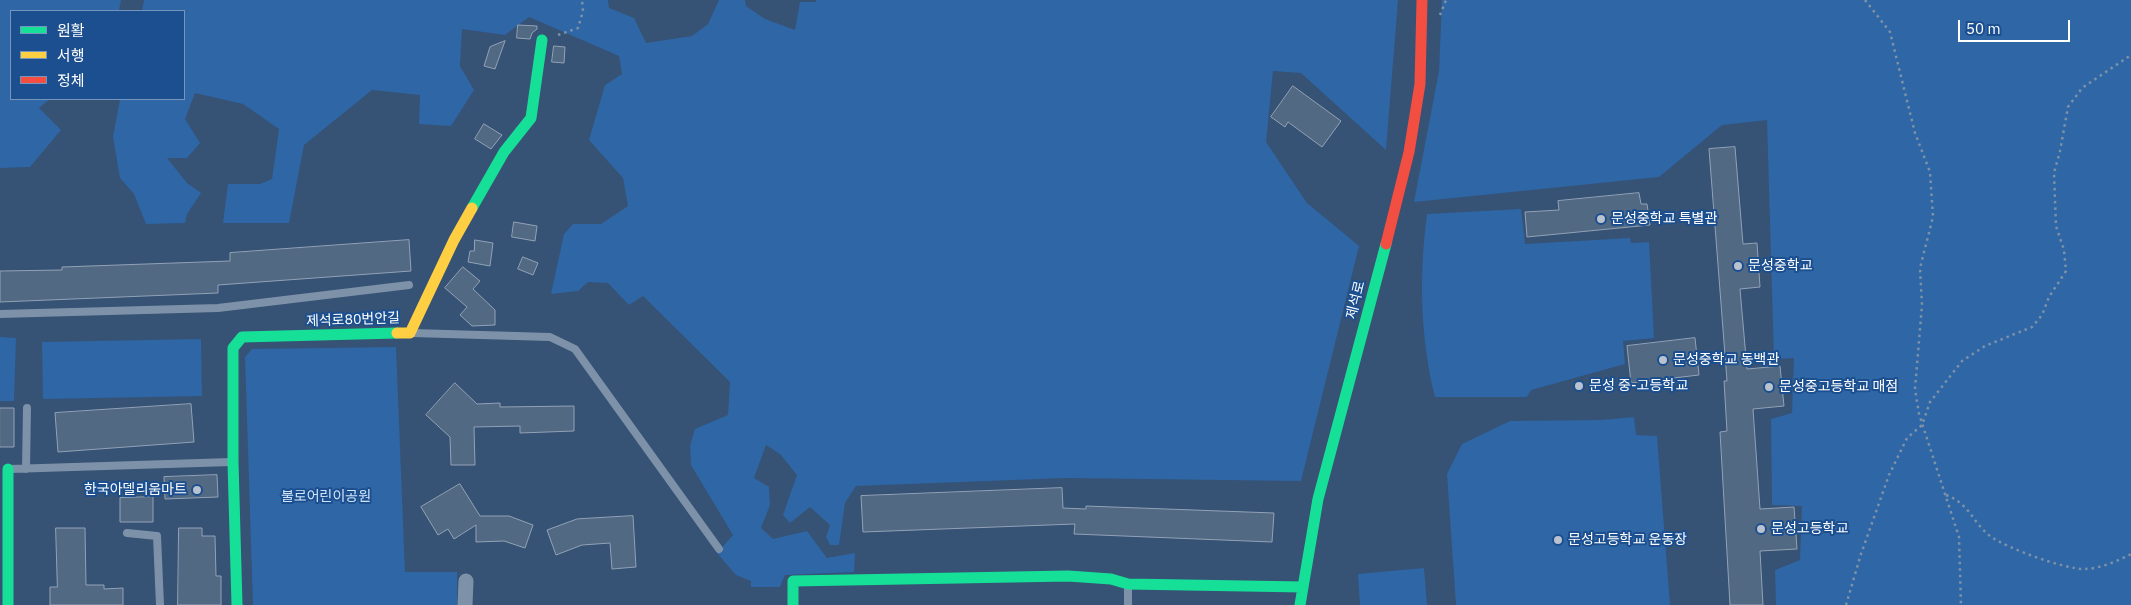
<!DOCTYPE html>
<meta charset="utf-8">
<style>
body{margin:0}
#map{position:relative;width:2131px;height:605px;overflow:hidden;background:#365274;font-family:"IBM Plex Sans","Noto Sans KR",sans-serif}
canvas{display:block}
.legend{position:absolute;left:10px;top:10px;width:175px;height:90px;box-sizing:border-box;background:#1b4f8f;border:1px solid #7695bc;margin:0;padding:6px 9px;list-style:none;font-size:15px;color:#fff}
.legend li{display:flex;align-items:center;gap:10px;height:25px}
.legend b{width:25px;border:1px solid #7695bc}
.scale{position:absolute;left:1958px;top:20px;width:112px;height:22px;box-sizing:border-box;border:2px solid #fff;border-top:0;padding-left:6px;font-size:15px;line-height:18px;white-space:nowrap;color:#fff;-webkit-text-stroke:4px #1b4f8f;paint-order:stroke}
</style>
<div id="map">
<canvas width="2131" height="605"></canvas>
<ul class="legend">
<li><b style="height:6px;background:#16e098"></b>원활</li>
<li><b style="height:6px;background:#ffcf43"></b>서행</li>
<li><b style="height:6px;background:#f24e42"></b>정체</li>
</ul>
<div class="scale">50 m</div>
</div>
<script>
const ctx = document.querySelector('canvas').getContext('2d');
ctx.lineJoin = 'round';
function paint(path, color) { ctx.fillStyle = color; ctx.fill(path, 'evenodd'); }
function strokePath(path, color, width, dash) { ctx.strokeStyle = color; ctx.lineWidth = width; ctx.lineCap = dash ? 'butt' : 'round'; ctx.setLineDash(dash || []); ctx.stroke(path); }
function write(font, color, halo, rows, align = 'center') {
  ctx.font = font + ' "IBM Plex Sans","Noto Sans KR",sans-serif'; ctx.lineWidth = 4; ctx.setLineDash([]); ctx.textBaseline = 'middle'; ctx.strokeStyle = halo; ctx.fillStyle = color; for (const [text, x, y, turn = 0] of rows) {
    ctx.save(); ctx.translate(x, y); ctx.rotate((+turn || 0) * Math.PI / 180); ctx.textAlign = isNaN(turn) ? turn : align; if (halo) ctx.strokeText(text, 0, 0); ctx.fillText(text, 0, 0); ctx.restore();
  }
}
paint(new Path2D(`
 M0,0H121L119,11H11V99H50L39,108L61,130L30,167L0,168Z
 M144,0H608L609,8L634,18L646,43L692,36L708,24L719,0H745L746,6L765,19L795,30L800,2H816V0H1398L1386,150L1301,73L1273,71L1266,142L1307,203L1359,246L1301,481L1066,478L856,486L845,503L839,545H830L826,537L830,525L810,507L790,523L783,515L797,475L780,454L766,445L754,478L769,487L770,505L761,528L773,539L807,531L827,558L855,553L854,572L785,575L780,587H751V581L736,575L717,553L733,535L691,465L690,446L695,429L728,415L730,382L643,296L629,305L608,283L588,282L578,291L551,294L564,234L573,224H601L628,206L623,178L589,140L605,85L622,74L619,56L529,17L505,35L462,29L460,66L474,90L451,126L419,124L420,95L372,90L304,145L289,223H223L228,184H260L272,179L279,129L243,104L195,93L185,119L200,143L187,158H167L187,183L201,193L187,214L185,223L146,224L134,194L120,178L113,137L120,99H184V11H142Z
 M1442,0H2131V605H1776L1775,570L1800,560L1802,506L1772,505L1771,419L1792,413L1794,358L1774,359L1767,120L1722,125L1659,177L1414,202L1439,71Z
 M1521,209L1525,244L1630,238L1631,243L1649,242L1654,338L1623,341L1625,364L1531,390L1527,397H1435C1420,338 1419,274 1427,214Z
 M0,337L16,338L14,401H0Z
 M201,339L202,396L43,399L42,342Z
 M396,347L405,572H457V605H253L245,357L252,349Z
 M1634,417L1636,435L1657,436L1670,605H1456L1447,474L1462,444L1510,421L1601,420Z
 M1424,568L1427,605H1360L1358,574Z`), '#2f66a5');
const building = new Path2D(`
 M518,25L537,26V29L532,33L530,39L517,38Z
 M505,41L495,69L484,66L490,47Z
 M554,46L565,47L564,63L552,62Z
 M1293,86L1341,121L1322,147L1288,122L1285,127L1271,117Z
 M484,124L502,135L491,149L475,139Z
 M1735,147L1743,244L1757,243L1760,287L1740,289L1747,369L1780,366L1784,406L1753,409L1760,509L1794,507L1797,549L1760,551L1763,605H1730L1720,432L1727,431L1724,381H1727L1709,149Z
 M1639,193L1641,204H1647L1650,225L1527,237L1525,212L1559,210L1558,201Z
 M514,222L537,226L535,241L512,237Z
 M409,240L411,271L218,285V293L0,302V271L62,270V267L230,261V253Z
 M475,240L493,243L490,266L468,262L470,251H474Z
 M523,257L538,263L533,275L518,269Z
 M463,267L480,281L473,289L495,310V325L472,326L460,315L467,307L445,288Z
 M1695,338L1699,375L1631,383L1627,346Z
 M455,383L477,404L500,403V407L574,406V431L520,433V426L474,427L475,465H451L450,437L426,415Z
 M191,404L194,442L58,452L55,413Z
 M0,408H14V447H0Z
 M217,475L218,497L165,499L164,477Z
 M460,484L480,516H509L533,525L525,548L504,541L476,542V525L454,539L448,529L438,535L421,507Z
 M1062,488L1063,508L1086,509V506L1274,513L1272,542L1074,534L1075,524L863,532L861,496Z
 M153,497V522H120V498Z
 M633,516L636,567L612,569L610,543L582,545L556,555L547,530L577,519Z
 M56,528H85L86,585H104V589L123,588V605H50V587H57Z
 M179,528H202V536H215L216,576H221V605H178Z`);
paint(building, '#526984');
strokePath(building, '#92a2b6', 1);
strokePath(new Path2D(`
 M1865,0L1890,32L1915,133L1930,172L1933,217L1920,268L1922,305L1915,389L1919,414L1959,537L1961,605
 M1440,15L1446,0
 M558,35L578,28L583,11L582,0
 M1946,495C1970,504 1972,522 1990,536C2006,548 2064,569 2084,569C2099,569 2118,561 2131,554
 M1846,605L1861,554L1889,475L1907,438L1922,425L1930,402L1962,361L1985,346L2032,327L2042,315L2049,297L2066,271L2064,250L2056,226L2054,173L2060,151L2068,107L2082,88L2131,55`), '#7d92a8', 2.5, [2.5, 4]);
strokePath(new Path2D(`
 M0,314L218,308L409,285
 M412,333L550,337L575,349L719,549
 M10,469L231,462
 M26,469L27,408
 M127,533L157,536L160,605
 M1128,586V605`), '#7d92a8', 8);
strokePath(new Path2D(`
 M465,605L466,581`), '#7d92a8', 15);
strokePath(new Path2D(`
 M472,208L504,152L531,118L542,40
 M8,469V605
 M237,605L233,462V348L242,337L397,333
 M793,605V581L1068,576L1111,579L1128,584L1303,587
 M1300,605L1318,499L1386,244`), '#16e098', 11);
strokePath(new Path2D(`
 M397,333H410L454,240L472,208`), '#ffcf43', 11);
strokePath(new Path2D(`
 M1386,244L1409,152L1420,84L1422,0`), '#f24e42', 11);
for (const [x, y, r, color] of [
 [1601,219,5,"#b9c2ce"],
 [1738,266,5,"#b9c2ce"],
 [1663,360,5,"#b9c2ce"],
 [1579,386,5,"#b9c2ce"],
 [1769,387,5,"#b9c2ce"],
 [197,490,5,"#b9c2ce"],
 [1761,529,5,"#b9c2ce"],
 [1558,540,5,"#b9c2ce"]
]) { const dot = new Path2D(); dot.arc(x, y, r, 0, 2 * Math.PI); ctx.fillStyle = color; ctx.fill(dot); strokePath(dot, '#1b4f8f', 2); }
write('14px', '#fff', '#1b4f8f', [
 ["문성중학교 특별관",1611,219],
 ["문성중학교",1748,266],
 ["문성중학교 동백관",1673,360],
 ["문성 중-고등학교",1589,386],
 ["문성중고등학교 매점",1779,387],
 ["한국아델리움마트",187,490,"right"],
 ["문성고등학교",1771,529],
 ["문성고등학교 운동장",1568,540]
], 'left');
write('14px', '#fff', '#1b4f8f', [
 ["제석로",1356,300,-76],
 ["제석로80번안길",353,320,-2]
]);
write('14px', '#cfe3fa', '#1b4f8f', [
 ["불로어린이공원",326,497]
]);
</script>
